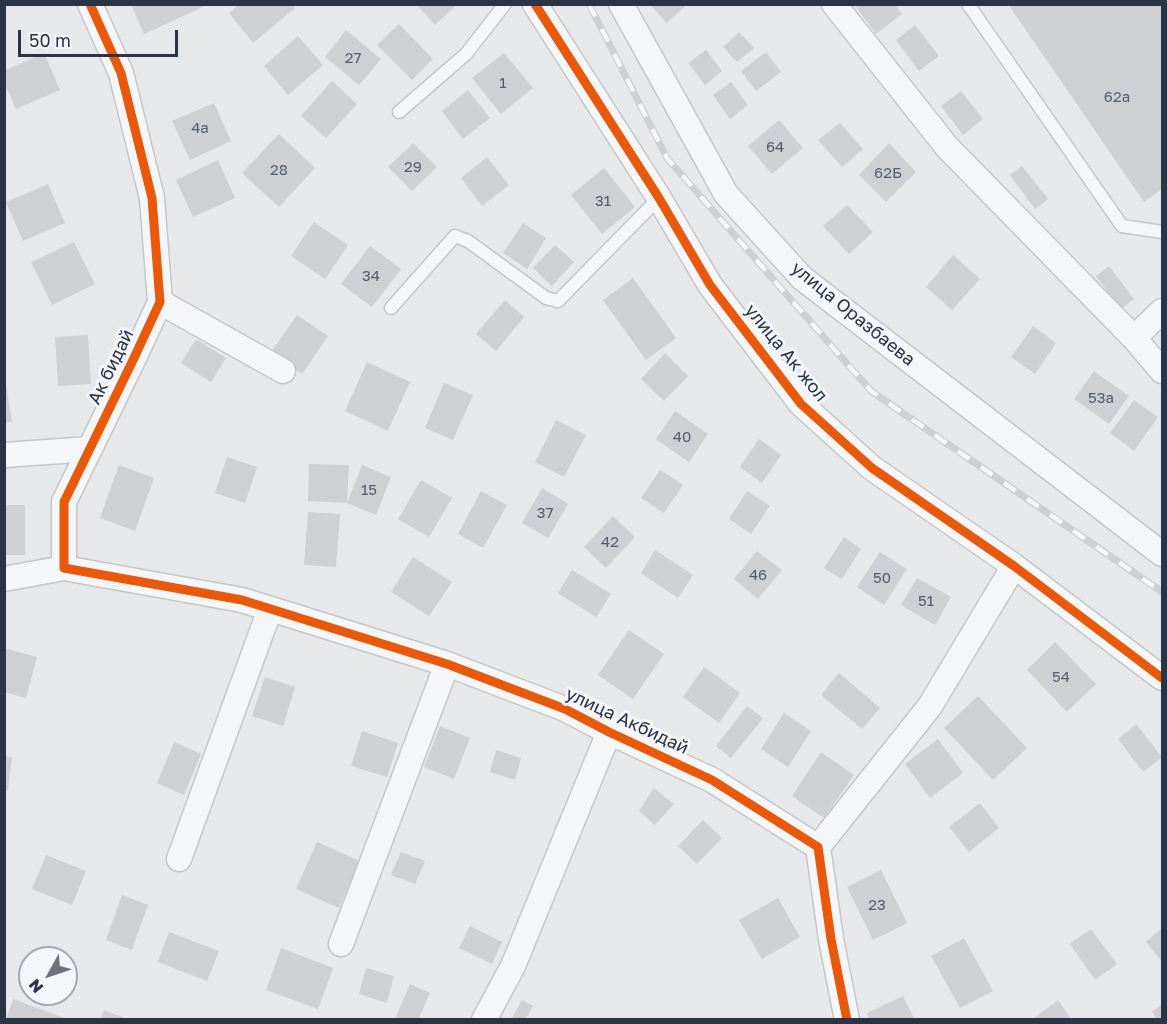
<!DOCTYPE html>
<meta charset="utf-8">
<style>
body{margin:0}
#map{position:relative;width:1167px;height:1024px;overflow:hidden;background:#e6e8ea;font-family:"Golos Text",sans-serif}
canvas{display:block}
.frame{position:absolute;inset:0;border:6px solid #2b3445;pointer-events:none}
.north{position:absolute;left:18px;top:946px;width:60px;height:60px;box-sizing:border-box;background:#f4f6f9;border:2px solid #a4a8b1;border-radius:50%;rotate:230deg;font-size:16px;font-weight:700;line-height:24px;text-align:center;color:#2b3445}
.north::after{content:'';display:block;margin:auto;width:21px;height:27px;background:#6c737f;clip-path:polygon(50% 0,100% 100%,50% 72%,0 100%)}
.scale{position:absolute;left:18px;top:30px;width:160px;height:27px;box-sizing:border-box;border:3px solid #2b3445;border-top:0;padding-left:8px;font-size:18px;line-height:21px;white-space:nowrap;color:#2b3445;-webkit-text-stroke:4px #f4f6f9;paint-order:stroke}
</style>
<div id="map">
<canvas width="1167" height="1024"></canvas>
<div class="frame"></div>
<div class="north">N</div>
<div class="scale">50 m</div>
</div>
<script>
const ctx = document.querySelector('canvas').getContext('2d');
ctx.lineJoin = 'round';
function paint(path, color) { ctx.fillStyle = color; ctx.fill(path, 'evenodd'); }
function strokePath(path, color, width, dash) { ctx.strokeStyle = color; ctx.lineWidth = width; ctx.lineCap = dash ? 'butt' : 'round'; ctx.setLineDash(dash || []); ctx.stroke(path); }
function write(font, color, halo, rows, align = 'center') {
  ctx.font = font + ' "Golos Text",sans-serif'; ctx.lineWidth = 6; ctx.setLineDash([]); ctx.textBaseline = 'middle'; ctx.strokeStyle = halo; ctx.fillStyle = color; for (const [text, x, y, turn = 0] of rows) {
    ctx.save(); ctx.translate(x, y); ctx.rotate((+turn || 0) * Math.PI / 180); ctx.textAlign = isNaN(turn) ? turn : align; if (halo) ctx.strokeText(text, 0, 0); ctx.fillText(text, 0, 0); ctx.restore();
  }
}
paint(new Path2D(`
 M131,4H204L205,6L144,34Z
 M239,4H292L295,8L253,43L229,13Z
 M416,4H458L435,25Z
 M650,4H688L666,23Z
 M854,4H895L902,14L876,34Z
 M1008,4H1162V189L1144,202Z
 M399,24L433,59L412,80L377,45Z
 M915,25L939,56L919,71L896,40Z
 M346,30L381,59L359,85L325,57Z
 M739,32L754,48L737,62L723,47Z
 M298,36L323,65L288,95L264,66Z
 M706,50L722,71L705,85L688,63Z
 M766,52L781,72L756,91L741,71Z
 M44,53L60,90L16,109L4,82V71Z
 M504,53L533,88L501,114L472,78Z
 M332,81L357,104L326,138L301,116Z
 M731,82L748,105L730,119L713,95Z
 M468,90L490,118L463,139L442,111Z
 M961,91L983,119L963,135L941,106Z
 M214,103L231,141L190,160L172,121Z
 M779,120L803,148L772,174L748,146Z
 M840,123L863,149L842,167L818,140Z
 M279,134L315,168L279,207L242,173Z
 M413,143L437,167L412,191L388,167Z
 M889,143L916,172L886,202L859,175Z
 M487,157L509,185L482,206L461,178Z
 M218,160L235,198L193,217L176,180Z
 M1022,166L1048,199L1035,209L1010,175Z
 M604,168L635,207L602,234L571,195Z
 M48,184L65,223L23,241L6,202Z
 M847,205L873,232L849,254L823,226Z
 M314,222L348,245L325,279L291,256Z
 M523,223L546,238L527,269L503,253Z
 M74,242L95,284L52,305L31,262Z
 M555,245L574,262L552,286L533,268Z
 M370,246L401,269L372,307L341,284Z
 M953,255L980,279L952,310L926,287Z
 M1109,266L1134,299L1121,309L1096,276Z
 M633,278L676,338L646,360L603,300Z
 M505,300L524,317L496,351L476,334Z
 M297,315L328,336L302,374L271,352Z
 M1033,326L1056,343L1035,374L1011,357Z
 M88,335L91,384L58,386L55,337Z
 M196,339L226,358L211,382L181,363Z
 M665,353L688,376L664,401L641,379Z
 M367,362L410,382L388,431L345,411Z
 M1094,371L1129,396L1109,424L1074,399Z
 M444,383L473,395L453,440L425,428Z
 M4,385H6L12,422L4,423Z
 M1134,400L1158,417L1134,451L1110,433Z
 M675,411L708,434L689,462L656,439Z
 M556,420L586,435L564,477L535,462Z
 M759,439L781,455L762,483L740,467Z
 M227,457L257,467L245,503L215,493Z
 M309,464L349,465L347,503L308,501Z
 M119,465L154,478L135,531L100,518Z
 M362,465L391,477L376,515L347,503Z
 M660,470L683,485L664,513L641,498Z
 M421,480L452,498L429,537L398,519Z
 M542,488L568,504L548,538L522,523Z
 M481,491L507,505L483,548L458,534Z
 M747,491L770,506L751,534L729,519Z
 M4,505H25V555H4Z
 M308,512L340,514L336,567L304,565Z
 M613,516L635,537L606,568L584,547Z
 M844,537L861,549L842,579L824,568Z
 M655,550L693,575L678,598L641,573Z
 M757,551L782,570L758,599L734,579Z
 M880,552L907,569L884,605L857,587Z
 M413,557L452,582L429,616L391,592Z
 M572,570L611,594L596,617L558,593Z
 M917,578L951,597L935,625L901,605Z
 M629,630L664,654L633,699L598,675Z
 M1055,642L1096,684L1067,712L1027,670Z
 M4,648L37,657L26,698L4,692Z
 M704,667L740,693L719,723L683,697Z
 M839,673L880,708L862,729L821,695Z
 M265,677L295,687L283,726L252,716Z
 M978,696L1027,748L993,780L944,728Z
 M747,706L763,718L731,758L716,746Z
 M784,713L811,731L788,767L761,749Z
 M1136,724L1162,757L1143,772L1118,739Z
 M440,726L470,738L454,779L424,767Z
 M362,731L398,743L387,777L351,766Z
 M938,739L963,773L930,798L905,764Z
 M174,742L201,754L184,795L157,783Z
 M496,750L521,758L515,780L490,772Z
 M821,752L854,775L824,818L792,796Z
 M4,756L12,757L8,791H4Z
 M654,788L674,804L655,825L639,811Z
 M980,803L999,828L969,852L949,827Z
 M703,820L722,838L697,864L678,846Z
 M317,842L360,861L339,908L296,889Z
 M401,852L425,861L415,884L391,875Z
 M46,855L86,871L72,905L32,889Z
 M881,870L907,923L873,940L847,887Z
 M122,895L148,905L132,950L106,940Z
 M778,898L800,937L762,959L739,920Z
 M470,926L502,942L492,964L459,948Z
 M1162,928V962L1146,942Z
 M1091,929L1117,964L1095,980L1070,944Z
 M169,932L219,951L207,981L158,962Z
 M964,938L993,991L960,1008L931,956Z
 M281,948L333,968L318,1009L266,990Z
 M366,968L394,976L387,1003L359,994Z
 M410,984L430,993L418,1020H397L395,1019Z
 M903,996L915,1020H870L867,1013Z
 M13,999L67,1019V1020H6Z
 M522,1000L533,1006L525,1020H511Z
 M1058,1000L1072,1020H1035L1034,1018Z
 M1162,1005V1020H1157L1152,1011Z
 M104,1010L127,1019V1020H100Z`), '#ced0d3');
const lane = new Path2D(`
 M968,4L1122,226L1162,232
 M399,112L466,54L505,4
 M391,308L455,236L468,241L546,298L558,301L659,198`);
const street = new Path2D(`
 M90,4L121,73L152,198L160,302L134,358L64,502V568L242,600L447,664L565,709L609,732L712,780L818,847L831,939L847,1020
 M535,4L659,198L710,285L801,404L872,468L1014,566L1162,678
 M621,4L726,194L802,278L1162,554
 M834,4L947,147L1134,338L1162,371
 M160,302L283,371
 M1134,338L1162,311
 M4,455L90,449
 M4,579L64,568
 M818,847L930,706L1014,566
 M179,859L270,609
 M341,944L447,664
 M484,1020L513,966L609,732`);
strokePath(lane, '#c4c6c8', 15);
strokePath(street, '#c4c6c8', 27);
strokePath(lane, '#f5f6f7', 12);
strokePath(street, '#f5f6f7', 24);
const rail = new Path2D(`
 M589,4L667,158L871,391L1162,592`);
strokePath(rail, '#cecfd2', 7);
strokePath(rail, '#f4f6f9', 4.5, [14]);
strokePath(new Path2D(`
 M90,4L121,73L152,198L160,302L134,358L64,502V568L242,600L447,664L565,709L609,732L712,780L818,847L831,939L847,1020
 M535,4L659,198L710,285L801,404L872,468L1014,566L1162,678`), '#e8590c', 9);
write('15px', '#545c69', null, [
 ["27",353,58],
 ["1",503,83],
 ["62а",1117,97],
 ["4а",200,128],
 ["64",775,147],
 ["29",413,167],
 ["28",279,170],
 ["62Б",888,173],
 ["31",603,201],
 ["34",371,276],
 ["53а",1101,398],
 ["40",682,437],
 ["15",369,490],
 ["37",545,513],
 ["42",610,542],
 ["46",758,575],
 ["50",882,578],
 ["51",926,601],
 ["54",1061,677],
 ["23",877,905]
]);
write('18px', '#2b3445', '#f4f6f9', [
 ["улица Оразбаева",853,314,39],
 ["улица Ак жол",786,353,51],
 ["Ак бидай",111,367,-64],
 ["улица Акбидай",627,721,25]
]);
</script>
